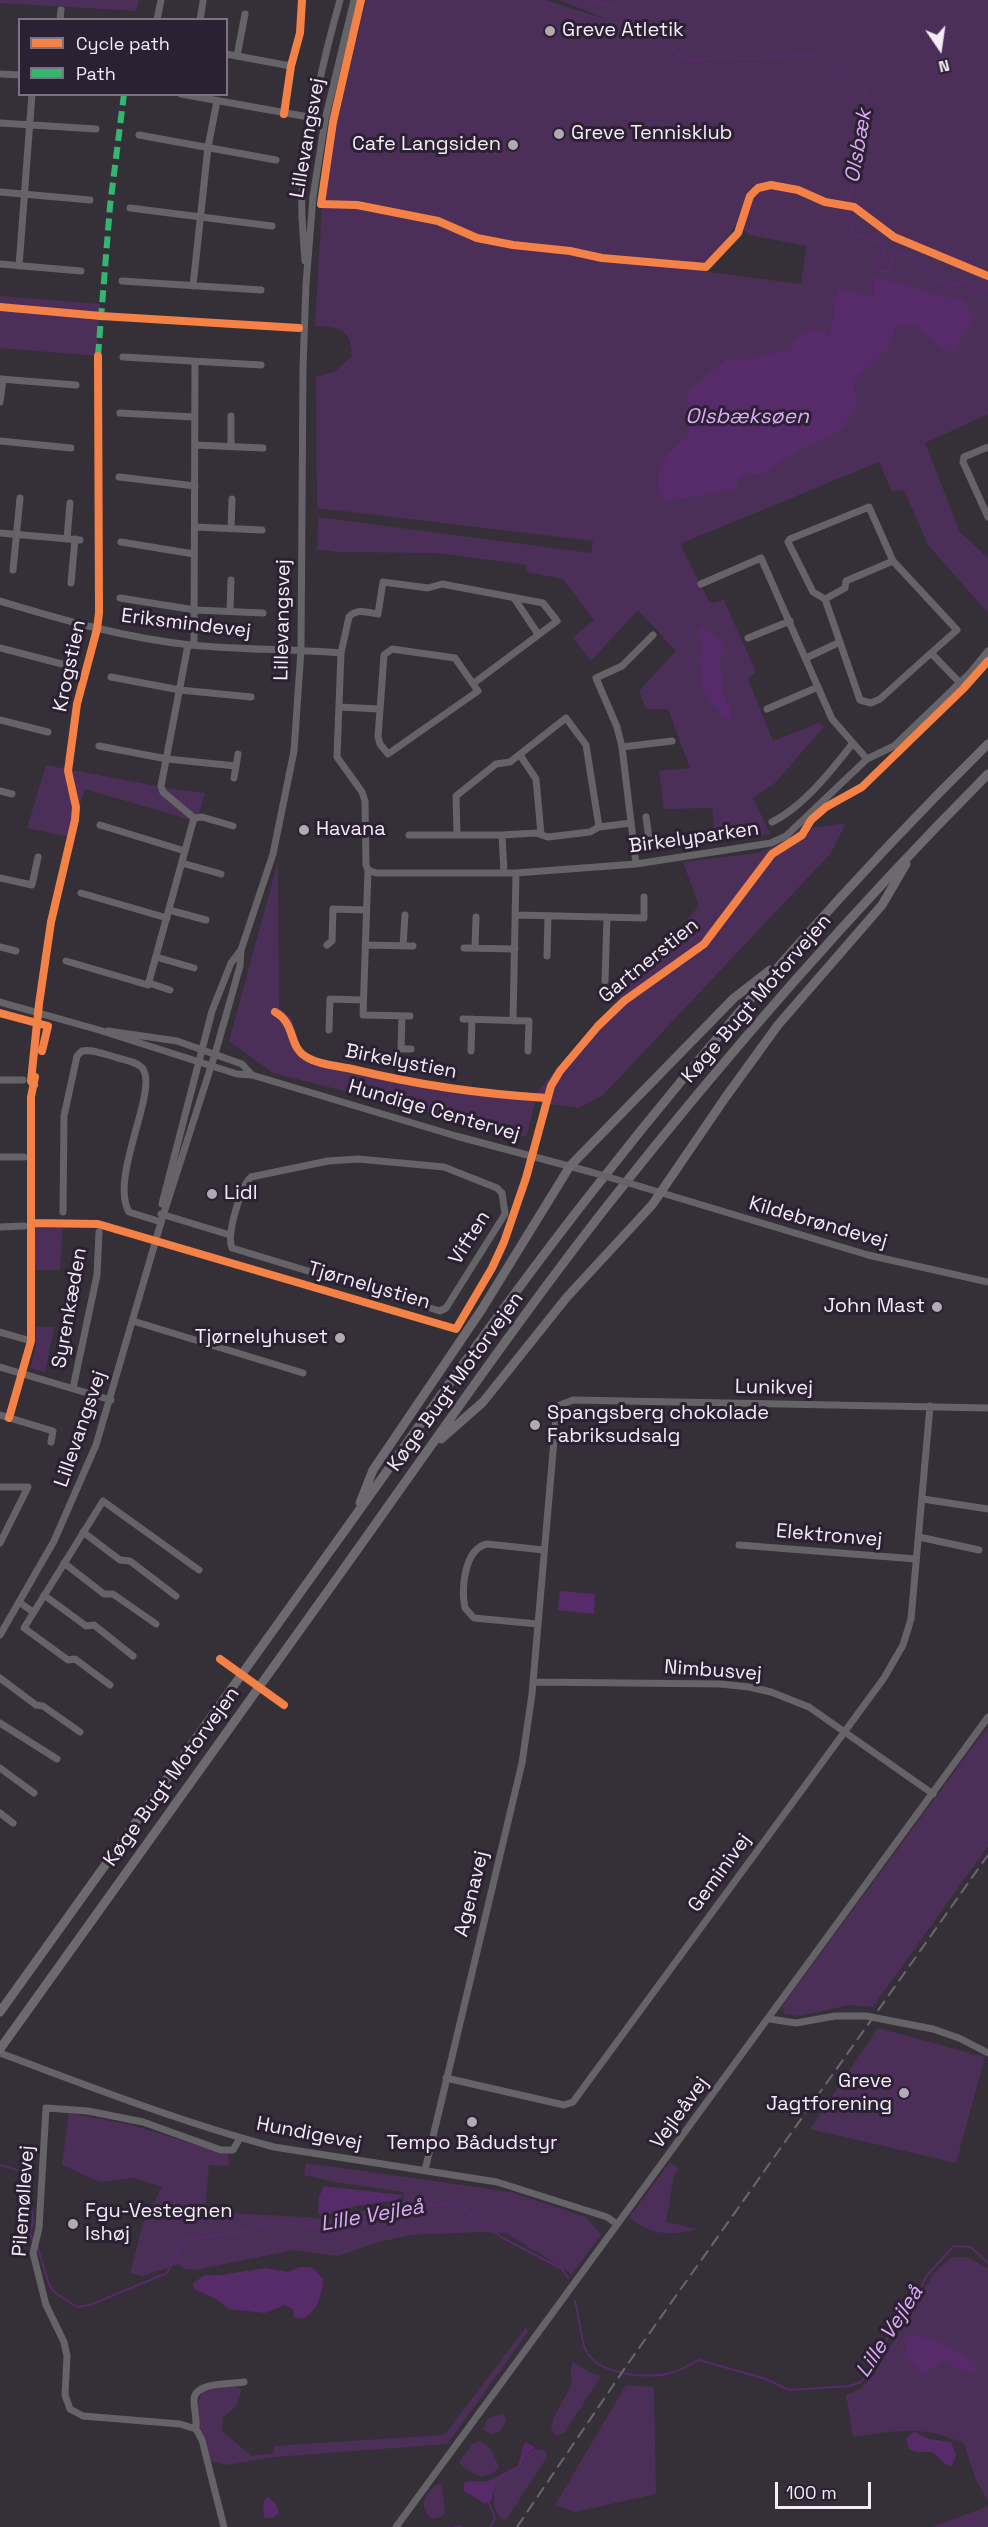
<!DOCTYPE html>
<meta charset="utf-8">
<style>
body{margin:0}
#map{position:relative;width:988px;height:2527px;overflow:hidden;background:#352f38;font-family:"Space Grotesk",sans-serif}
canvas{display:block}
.legend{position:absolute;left:18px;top:18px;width:210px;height:78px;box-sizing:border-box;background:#2c2132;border:2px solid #7c7281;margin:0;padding:8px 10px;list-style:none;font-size:18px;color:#f4ecf7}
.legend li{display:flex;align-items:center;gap:12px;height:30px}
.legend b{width:30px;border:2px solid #7c7281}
.north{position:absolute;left:910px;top:18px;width:60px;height:60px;-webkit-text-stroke:4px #2c2132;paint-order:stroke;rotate:167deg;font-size:16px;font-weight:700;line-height:24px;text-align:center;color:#f4ecf7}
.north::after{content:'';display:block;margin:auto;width:21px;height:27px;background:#f4ecf7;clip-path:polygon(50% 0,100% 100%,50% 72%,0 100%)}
.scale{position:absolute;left:775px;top:2482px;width:96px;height:27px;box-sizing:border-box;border:3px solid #f4ecf7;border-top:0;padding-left:8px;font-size:18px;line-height:21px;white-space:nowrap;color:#f4ecf7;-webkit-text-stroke:4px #2c2132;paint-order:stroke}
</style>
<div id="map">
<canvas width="988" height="2527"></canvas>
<ul class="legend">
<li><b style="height:8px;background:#f48246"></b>Cycle path</li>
<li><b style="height:8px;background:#33b770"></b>Path</li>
</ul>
<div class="north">N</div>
<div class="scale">100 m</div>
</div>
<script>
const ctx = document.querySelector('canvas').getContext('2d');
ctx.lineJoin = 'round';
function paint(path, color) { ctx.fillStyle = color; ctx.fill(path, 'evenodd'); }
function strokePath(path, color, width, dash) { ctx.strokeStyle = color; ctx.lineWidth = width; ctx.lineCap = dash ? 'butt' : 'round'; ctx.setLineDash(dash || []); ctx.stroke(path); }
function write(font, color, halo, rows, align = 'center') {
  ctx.font = font + ' "Space Grotesk",sans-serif'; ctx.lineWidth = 6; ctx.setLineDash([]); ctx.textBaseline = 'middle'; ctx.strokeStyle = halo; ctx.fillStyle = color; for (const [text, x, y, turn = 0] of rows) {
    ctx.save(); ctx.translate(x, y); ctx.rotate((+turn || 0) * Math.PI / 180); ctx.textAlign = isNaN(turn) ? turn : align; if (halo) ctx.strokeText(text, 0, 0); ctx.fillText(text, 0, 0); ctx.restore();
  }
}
paint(new Path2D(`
 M0,0H139L136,11L0,3Z
 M366,0H546L609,20L559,0H988V414L925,443L960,532L988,558V613L928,545L904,490L892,492L879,462L680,544L710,603L724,600L756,672L748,679L773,741L819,723L824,727L775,783L753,798L770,834L716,843L712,808L664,809L659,771L690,768L668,709H646L639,691L676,651L638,610L591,661L573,637L594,620L563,579L527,572V565L437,553L337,552L317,549L318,517L591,553L593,541L317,508L316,377L334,372L352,356C351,328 339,327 315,326L322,205L336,127ZM736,224L749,235L806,246L801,284L707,272Z
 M0,296L100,304L96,356L0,348Z
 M46,765L167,788L205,793L199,813L188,819L85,789L69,837L27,828Z
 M846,823L831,853L603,1095L579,1108L535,1102L526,1137L273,1073L229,1041L278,861L279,1008L292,1018L299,1044L310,1057L435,1084L535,1094L699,906L683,862L757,853L784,842L799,830Z
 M34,1225H63L60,1270H34Z
 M36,1327H54L45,1372L30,1368L36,1347Z
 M988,1726V1846L873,2007L850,2005L799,2016L784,2014L782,2006Z
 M878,2028L985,2057L956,2163L810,2129Z
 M69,2113L132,2125L228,2155L229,2166L209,2165L205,2212L307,2217L326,2220L403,2201L404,2192L334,2182L304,2175L306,2163L511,2192L586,2217L601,2235L572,2274L506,2233L482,2232L411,2235L379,2242L338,2256L294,2250L196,2270L184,2269L179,2264L143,2276L130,2273L143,2223L162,2187L133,2178L100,2182L62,2165Z
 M670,2162L679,2169L674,2175L666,2222L699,2229C672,2235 651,2237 629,2217Z
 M952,2257H968L988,2269V2501L976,2480L964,2444C923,2424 896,2431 853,2437L846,2395L860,2389L874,2374L934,2273Z
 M526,2327L528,2332L447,2444L275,2457L227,2465L212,2462C204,2440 190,2412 203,2391L233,2386L242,2389L236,2407L223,2417L222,2431L251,2456L274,2453V2446L441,2435L446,2433Z
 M573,2362L591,2373L599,2375L600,2378L564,2433L556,2436L551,2428C554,2412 564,2402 570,2387C574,2378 568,2370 573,2362Z
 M626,2385L654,2387L656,2494L575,2512L555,2505Z
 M503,2413L506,2421L501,2430L493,2434L483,2430L487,2419Z
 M481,2441L491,2449L499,2467L492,2474L481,2477L465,2469L459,2462L473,2443Z
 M534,2449L546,2451L547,2457L506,2520L501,2519C492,2508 493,2498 495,2485L511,2472L520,2468L526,2455Z
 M440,2483L442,2486L445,2513L441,2517L432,2519C417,2506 425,2492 440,2483Z
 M988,2506V2527H933Z`), '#4b2f58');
paint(new Path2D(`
 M876,278L964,301L974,316L952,355L915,325L897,326L887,350L853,382L857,401L849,419L837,433L801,449L759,475L747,473L739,479L736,489L702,496L665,500C647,474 668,451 689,436L688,392L725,360C734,357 740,361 748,359C763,356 775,350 791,352L795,339L813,329L830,336L838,289L875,298L872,279Z
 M701,627L720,640L725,650L719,663C724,673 721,683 723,693C726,702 732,708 731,717L727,719L722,718L718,708L712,703L703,690L700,657L703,643L698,630Z
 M560,1591L595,1594L594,1614L558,1610Z
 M324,2186L402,2195L400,2200L355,2206L321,2217L318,2212L319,2197Z
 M299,2267H312L323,2279C323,2294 313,2325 294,2317L293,2309L285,2305L265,2313L229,2309L216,2299L194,2289L193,2283L205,2275H221L266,2268L288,2272Z
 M911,2335C935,2336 956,2351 976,2363L977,2368L971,2373L958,2369L946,2360C935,2362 933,2372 921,2372L908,2357L906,2342Z
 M915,2432L929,2439L951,2442L956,2455L952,2466L946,2465L933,2452H916L909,2449L906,2440L910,2434Z
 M527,2443L535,2447L526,2455L520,2468L511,2472L495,2485L491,2502L484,2503L464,2491V2483C473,2479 482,2484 490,2480C500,2476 508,2470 518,2466L524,2444Z
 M268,2497L276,2504L279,2513L273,2518H265L263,2512L264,2500Z`), '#572b69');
strokePath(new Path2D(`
 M588,0L613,7L645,27L680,56L691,61L724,57L747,59L817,54C833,65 849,76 865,87L867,100L848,209L854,235L878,241L884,248L883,254L877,259L876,265L881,271H889L892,253L917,258L929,277L949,286L965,281L977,292L988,288
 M0,2165L28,2173C31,2180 27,2185 28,2192C29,2213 37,2209 30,2234L33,2241
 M37,2245L49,2285L54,2292L77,2307L90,2305L167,2273L183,2240L245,2231L272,2222L297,2223L322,2227L404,2208L447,2204L464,2209L503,2238L562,2269L568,2278
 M575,2301C579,2316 580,2332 584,2346C594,2376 649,2380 674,2372C683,2369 691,2364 699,2360L766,2379L789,2390L849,2386L861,2382L884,2347L895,2320L914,2302L927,2275L954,2246L971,2247L988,2263
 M489,2503L495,2518L490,2527
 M455,2527H461`), '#572b69', 2);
strokePath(new Path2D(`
 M60,20L61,10
 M157,20L161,0
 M200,20L203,2
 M226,54L291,66
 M237,56L245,14
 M0,74L20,75
 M181,94L325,120
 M0,123L96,129
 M139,135L276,160
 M0,192L90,200
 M130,208L272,226
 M305,261C303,233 300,205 303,177C310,118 324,57 340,0
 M0,264L81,271
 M19,266L32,94
 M122,281L261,290
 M193,286L208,147L217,101
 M123,357L261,365
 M0,379L76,385
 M0,402L3,379
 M120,413L194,417
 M0,441L71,448
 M195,445L263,448
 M231,446V416
 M988,447L964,457L963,462L988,517
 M119,477L195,486
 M195,527L262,530
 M231,529L232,499
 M0,533L80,540
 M67,539L70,503
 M121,542L194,554
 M13,570L20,498
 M71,583L75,539
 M701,584L761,558L832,719L867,759
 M120,598L195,610L263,613
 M514,598L538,634
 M825,599L845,588L846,581L893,561
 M0,601C63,620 125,638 191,645C241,650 291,649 341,653L337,757L362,792L365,801L366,865L368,870L376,873H516L636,864L771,843L786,836L867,759L894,746L970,673L988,651
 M230,611L231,580
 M748,638L790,621
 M194,645L195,362
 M0,648L62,664
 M392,649L455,658L478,691L388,754L380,744L378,737L384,655Z
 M341,653L349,617C356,608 367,612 378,614L383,582L428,588L442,584L543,603L557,621L474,683
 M931,653L957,630L893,561L869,507L790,539L788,542L813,592L825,599L860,700L871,703L880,699L931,653L960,683
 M806,658L840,642
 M111,677L180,690L251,697
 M339,707L379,709
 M767,709L818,687
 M0,720L48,732
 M99,746L167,759L236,766
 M622,747L672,741
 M520,755L536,779L541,834
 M234,778L238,754
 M0,791L12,794
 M646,817L649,839L664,844L695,838
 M194,818L202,817L233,826
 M772,822C803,807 832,770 853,743
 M100,825L185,851
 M409,835H502L536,833L548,837L590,832L599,827L631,823
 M457,835L456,796L496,764L510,762L566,718L586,745L599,827
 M502,835L504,873
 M182,863L221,874
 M636,864L622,747L617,727L596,678L622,666L653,635
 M368,870L363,1015L410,1016
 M0,878L32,885L38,857
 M81,893L167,918
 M169,910L206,920
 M516,915L644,918V897
 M327,945L332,941L333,909L366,910
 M365,945L413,946
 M403,946L405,915
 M0,947L16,951
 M475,947L476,917
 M464,948L515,949
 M547,956L548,916
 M156,957L194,968
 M66,961L148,985L194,818L163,792L161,786L188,645
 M605,981L607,917
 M149,983L170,990
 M0,1002L99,1030L237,1074L252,1075L456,1136L591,1172
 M402,1016L401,1049H411
 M463,1019L529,1021L528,1051
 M513,1021L516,873
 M329,1030L330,999L363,1000
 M108,1031L177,1041L242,1064L252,1075
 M471,1051L472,1019
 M0,1080H23
 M0,1157H24
 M358,1159L444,1167L497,1188L502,1193L505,1214L446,1308L440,1311L232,1248C226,1235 241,1186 251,1177L328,1161Z
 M642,1187L868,1255L988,1282
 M162,1204L212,1011L231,963L241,950
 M63,1212L64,1116L77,1056L82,1051C94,1049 107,1055 118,1058C125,1060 138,1062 143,1069C158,1092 109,1178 129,1212L161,1222
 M161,1214L230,1235
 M0,1227L24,1226
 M133,1321L303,1373
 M0,1332L31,1341
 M0,1367L111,1400
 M73,1388L97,1275L99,1232
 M0,1415L53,1431L51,1442
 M0,1487H28L0,1543
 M923,1499L988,1509
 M83,1532L120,1560L130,1561L176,1596
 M919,1537L979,1550
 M739,1545L916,1559
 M64,1563L104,1594H113L156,1624
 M44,1595L86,1626L94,1625L133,1656
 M19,1602L33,1612
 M538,1624L474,1618L465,1608C461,1589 464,1549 487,1544L544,1550
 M0,1635L54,1541L96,1445L162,1219L215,1054L240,966L241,950L273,854L294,751L301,650L303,367L306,284L313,197L325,120L354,0
 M0,1678L36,1705L43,1706L80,1732
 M533,1682L720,1684L749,1687L771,1692L809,1707L933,1794
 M110,1685L75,1659L68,1660L24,1628L103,1501L199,1570
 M0,1723L57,1759
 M0,1768L34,1793
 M0,1813L13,1823
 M770,2019L796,2023L835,2016H866L933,2029L959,2038L988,2053
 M0,2053C90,2087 181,2122 274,2147L497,2182L607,2217L617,2224
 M446,2078L564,2105L573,2102L884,1678L903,1645L911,1619L930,1406
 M425,2170L522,1763L532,1694L556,1417L560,1405L573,1400L988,1408
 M196,2429C197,2419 194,2410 194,2400C194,2382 231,2384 244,2382
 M224,2527L202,2440L196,2429L180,2424L83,2416L70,2409L65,2395L67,2356L64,2342L46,2305L33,2253L39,2228L46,2108L88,2111L143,2122L221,2150H233L240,2138
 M396,2527L988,1717`), '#656367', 7);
strokePath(new Path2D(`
 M441,1439L483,1402L567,1297L652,1205L725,1098L778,1025L882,905L906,864
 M360,1503L373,1470L482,1309L570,1166L734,998L770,970
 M0,2012C110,1858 220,1705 330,1551C416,1431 500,1309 592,1192C715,1035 846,884 988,744
 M0,2049C113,1890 227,1732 340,1574C428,1451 514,1325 607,1206C726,1055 853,910 988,774`), '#6c696f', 9);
strokePath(new Path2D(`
 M517,2527L627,2365L988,1855`), '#6a666b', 2, [12, 6]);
strokePath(new Path2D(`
 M591,1172L642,1187`), '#656367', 7);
strokePath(new Path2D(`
 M98,356L110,206L124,94`), '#33b770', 6, [12, 6]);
strokePath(new Path2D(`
 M361,0L333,122L321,204L357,205L438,221L477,238L513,245L570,251L602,258L706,267L738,233L750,196L758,188L771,185L798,190L825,202L854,207L894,237L988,276
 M284,114L291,66L300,33L302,0
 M0,307L101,316L299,328
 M275,1012C297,1024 287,1047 308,1058C320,1065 338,1066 352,1069C417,1085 481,1094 547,1098
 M0,1013L48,1026L42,1051
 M34,1085L31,1081L39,1004L51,922L75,820L76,807L68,771L77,704L97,629L99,613L98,356
 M31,1223L98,1224L456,1329L492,1268L504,1242L526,1178L551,1086L560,1071L598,1026L624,1001L704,944L772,854L802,835L811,820L826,807L862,787L963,689L988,661
 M9,1418L31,1341V1097L35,1077
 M220,1659L284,1705`), '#f48246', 8);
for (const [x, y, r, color] of [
 [550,31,6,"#b1aab4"],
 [559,134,6,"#b1aab4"],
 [513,145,6,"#b1aab4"],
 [304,830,6,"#b1aab4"],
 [212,1194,6,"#b1aab4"],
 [937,1307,6,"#b1aab4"],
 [340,1338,6,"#b1aab4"],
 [535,1425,6,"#b1aab4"],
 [904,2093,6,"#b1aab4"],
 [472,2122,6,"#b1aab4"],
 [73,2224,6,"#b1aab4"]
]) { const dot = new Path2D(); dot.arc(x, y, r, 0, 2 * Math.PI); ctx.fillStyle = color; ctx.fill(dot); strokePath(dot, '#2c2132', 2); }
write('20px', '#f4ecf7', '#2c2132', [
 ["Greve Atletik",562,31],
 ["Greve Tennisklub",571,134],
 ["Cafe Langsiden",501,145,"right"],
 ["Havana",316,830],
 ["Lidl",224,1194],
 ["John Mast",925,1307,"right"],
 ["Tjørnelyhuset",328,1338,"right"],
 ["Spangsberg chokolade",547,1414],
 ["Fabriksudsalg",547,1437],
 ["Greve",892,2082,"right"],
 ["Jagtforening",892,2105,"right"],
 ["Tempo Bådudstyr",472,2144,"center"],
 ["Fgu-Vestegnen",85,2212],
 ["Ishøj",85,2235]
], 'left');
write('20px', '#f4ecf7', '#2c2132', [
 ["Lillevangsvej",308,138,-80],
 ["Lillevangsvej",283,620,-89],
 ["Eriksmindevej",186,624,7],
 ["Krogstien",70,666,-78],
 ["Birkelyparken",694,838,-8],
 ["Gartnerstien",649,961,-39],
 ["Køge Bugt Motorvejen",757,999,-49],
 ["Birkelystien",401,1062,11],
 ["Hundige Centervej",434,1111,16],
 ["Kildebrøndevej",818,1223,16],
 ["Viften",470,1238,-58],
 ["Tjørnelystien",369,1286,16],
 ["Syrenkæden",70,1308,-80],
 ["Køge Bugt Motorvejen",456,1382,-54],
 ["Lunikvej",774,1388,1],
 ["Lillevangsvej",81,1429,-71],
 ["Elektronvej",829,1536,5],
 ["Nimbusvej",713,1671,4],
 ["Køge Bugt Motorvejen",172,1777,-54],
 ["Geminivej",720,1873,-54],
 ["Agenavej",472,1894,-76],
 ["Vejleåvej",680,2113,-54],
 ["Hundigevej",309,2134,11],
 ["Pilemøllevej",24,2201,-86]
]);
write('italic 21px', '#deaaf7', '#2c2132', [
 ["Olsbæk",859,146,-80],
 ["Olsbæksøen",747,417],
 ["Lille Vejleå",372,2216,-10],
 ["Lille Vejleå",890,2332,-57]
]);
</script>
